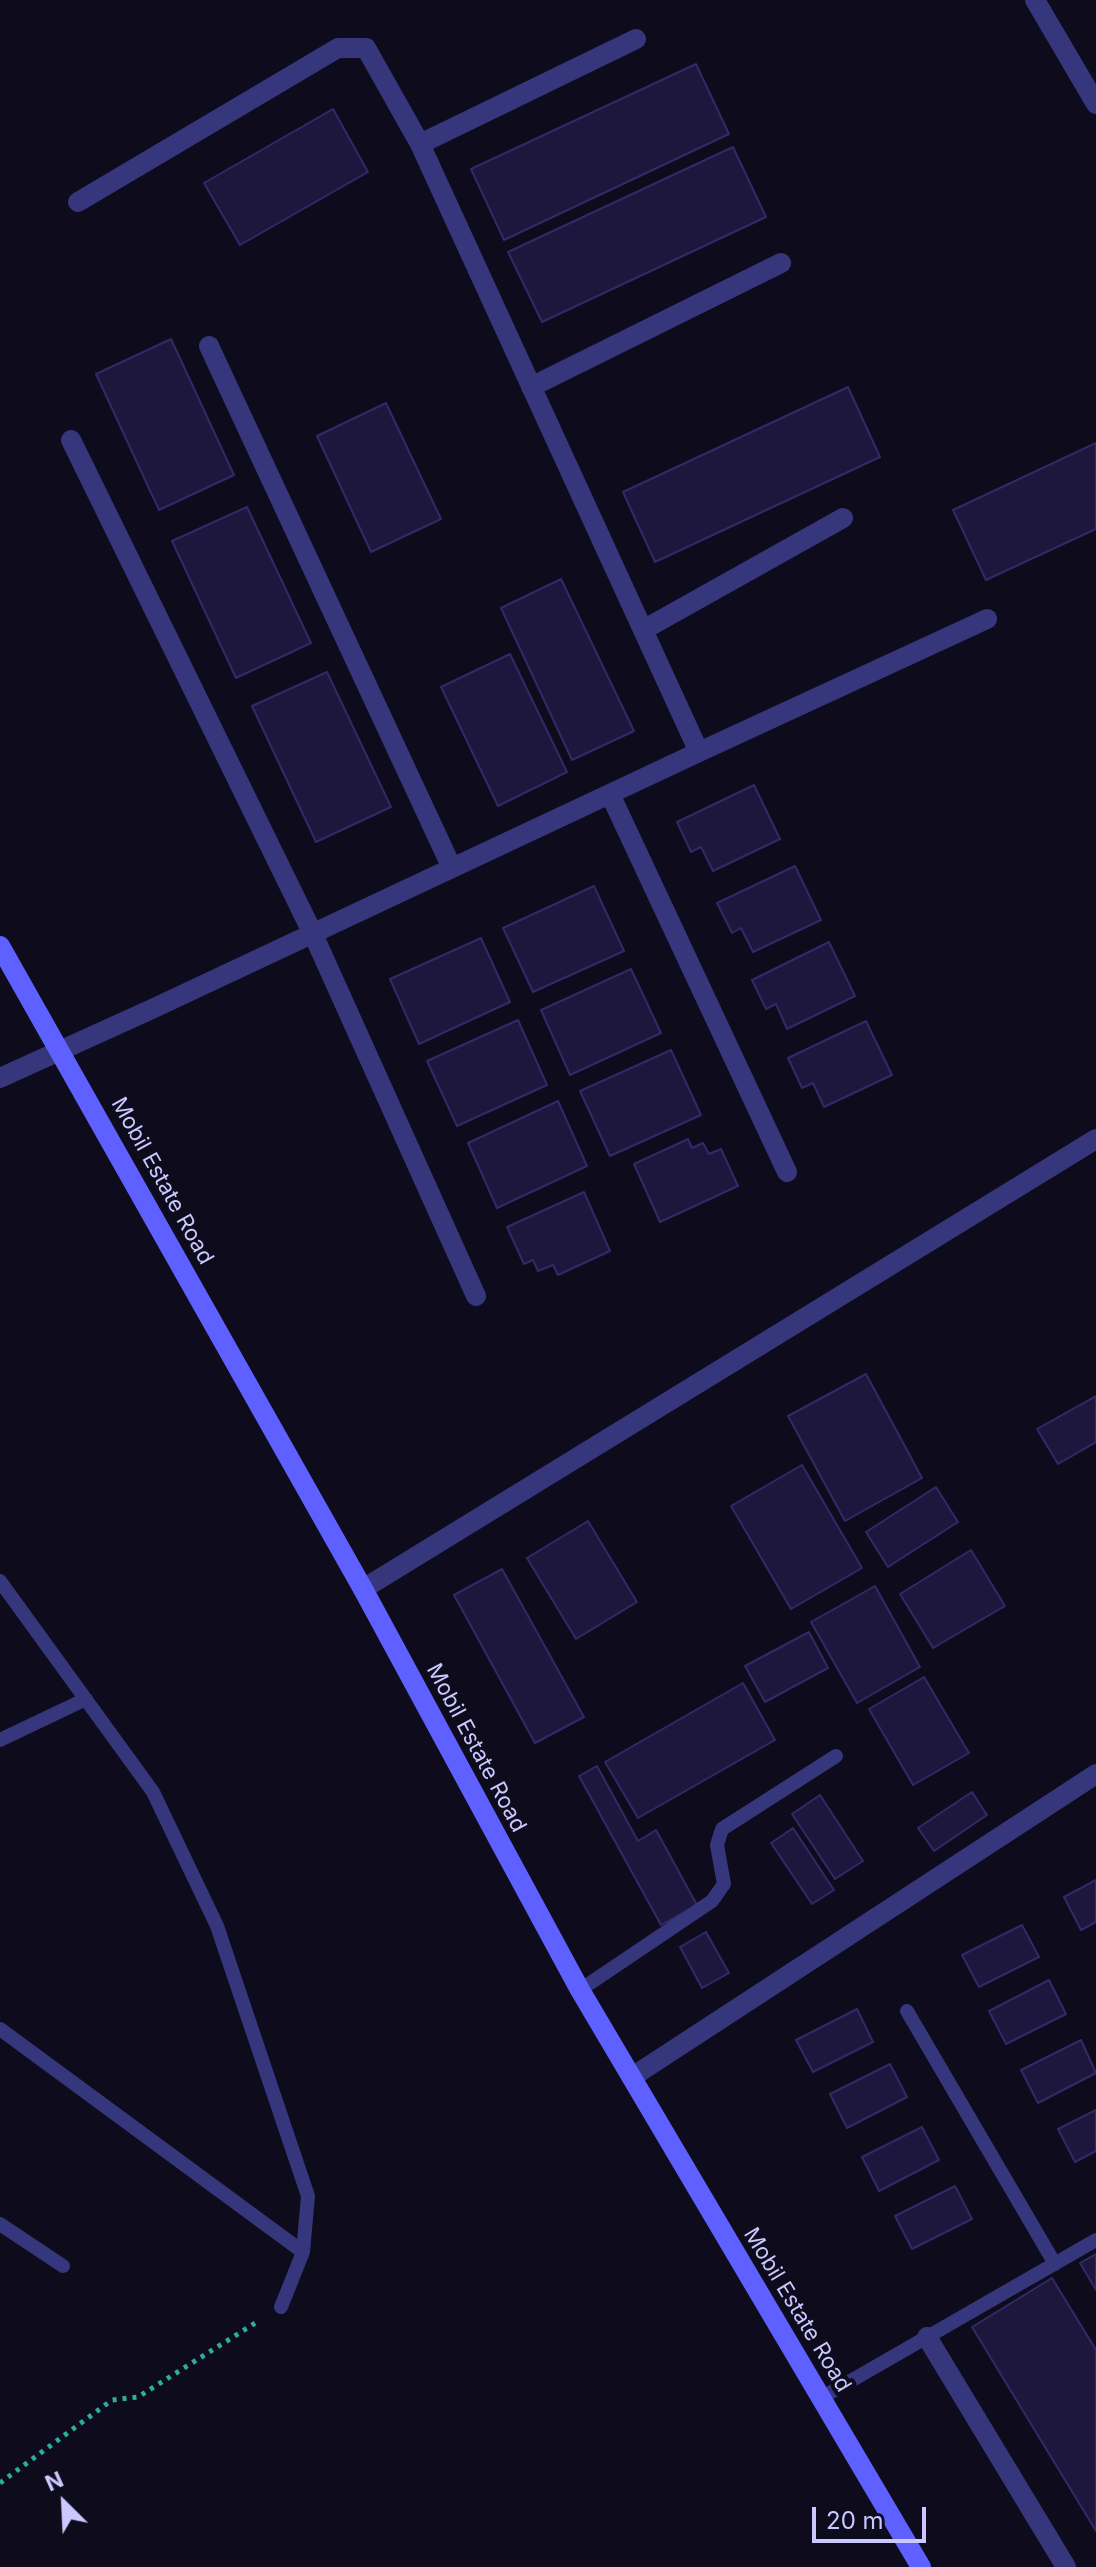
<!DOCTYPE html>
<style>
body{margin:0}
#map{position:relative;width:1096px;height:2567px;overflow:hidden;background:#0d0b1c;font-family:Inter,sans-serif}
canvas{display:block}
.north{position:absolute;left:24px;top:2463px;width:80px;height:80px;-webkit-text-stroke:6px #0d0b1c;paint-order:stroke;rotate:336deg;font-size:22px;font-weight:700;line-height:32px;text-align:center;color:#cbc7ff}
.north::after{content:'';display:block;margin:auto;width:28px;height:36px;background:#cbc7ff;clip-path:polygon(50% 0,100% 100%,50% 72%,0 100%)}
.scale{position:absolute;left:812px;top:2507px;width:114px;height:36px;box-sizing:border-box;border:4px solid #cbc7ff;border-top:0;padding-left:10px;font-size:24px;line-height:28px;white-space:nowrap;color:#cbc7ff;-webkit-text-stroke:6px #0d0b1c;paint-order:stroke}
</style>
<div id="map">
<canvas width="1096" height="2567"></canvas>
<div class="north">N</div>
<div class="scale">20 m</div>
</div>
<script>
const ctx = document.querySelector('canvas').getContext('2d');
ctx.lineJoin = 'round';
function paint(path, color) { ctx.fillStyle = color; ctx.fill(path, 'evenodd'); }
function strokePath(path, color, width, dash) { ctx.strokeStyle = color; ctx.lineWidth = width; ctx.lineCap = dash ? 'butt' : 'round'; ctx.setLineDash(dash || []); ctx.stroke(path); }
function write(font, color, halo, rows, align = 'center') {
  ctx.font = font + ' Inter,sans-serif'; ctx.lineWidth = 8; ctx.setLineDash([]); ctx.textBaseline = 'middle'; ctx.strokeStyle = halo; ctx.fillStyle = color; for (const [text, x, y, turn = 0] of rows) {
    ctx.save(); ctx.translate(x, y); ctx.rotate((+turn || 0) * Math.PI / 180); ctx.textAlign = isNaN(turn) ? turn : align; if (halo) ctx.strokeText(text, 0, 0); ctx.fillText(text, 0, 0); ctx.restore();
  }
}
const building = new Path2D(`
 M696,64L729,134L504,240L471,169Z
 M333,109L368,172L240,245L204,183Z
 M733,147L766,217L542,322L508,252Z
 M171,339L234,475L159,510L96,374Z
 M848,387L880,457L655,562L623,492Z
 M386,403L441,519L371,552L317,436Z
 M1096,443V529L986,580L953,510Z
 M247,507L311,643L236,678L172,541Z
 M561,579L634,731L572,760L501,608Z
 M510,654L567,772L498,806L441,687Z
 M327,672L391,807L316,842L252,706Z
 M754,785L780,839L713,871L701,847L691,852L677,822Z
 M795,866L821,920L753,952L741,928L732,933L717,903Z
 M594,886L624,951L533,992L503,928Z
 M481,938L510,1002L419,1044L390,979Z
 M829,942L855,996L787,1029L776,1004L766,1009L752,980Z
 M631,969L661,1033L570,1075L541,1010Z
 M518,1020L547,1085L457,1126L427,1061Z
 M866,1021L892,1075L824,1107L813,1083L802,1088L788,1058Z
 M671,1050L701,1115L610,1156L580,1091Z
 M558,1101L587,1166L497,1208L468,1143Z
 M688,1139L692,1148L703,1143L709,1154L721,1149L738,1186L660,1222L634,1164Z
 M584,1192L610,1251L558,1275L553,1265L538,1271L533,1260L524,1264L507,1227Z
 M866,1374L922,1478L845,1521L788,1416Z
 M1096,1396V1442L1058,1464L1037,1429Z
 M802,1465L862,1568L791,1609L731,1506Z
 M936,1487L958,1522L888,1567L866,1532Z
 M588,1521L637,1602L576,1639L527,1558Z
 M971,1550L1005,1606L933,1648L900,1594Z
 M502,1569L584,1717L535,1743L454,1595Z
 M875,1586L920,1667L857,1703L811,1622Z
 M809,1632L828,1668L765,1702L745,1666Z
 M924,1677L969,1753L913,1785L869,1709Z
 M743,1683L775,1740L638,1818L605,1762Z
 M597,1766L638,1841L656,1830L697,1905L661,1925L579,1776Z
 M972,1792L987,1815L934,1851L918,1828Z
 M820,1795L863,1861L835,1879L792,1814Z
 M793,1828L834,1890L812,1904L771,1843Z
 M1096,1880V1922L1081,1930L1064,1897Z
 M1022,1925L1039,1957L979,1987L962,1955Z
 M706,1932L729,1973L702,1988L680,1947Z
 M1049,1980L1066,2014L1006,2044L989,2011Z
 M857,2009L873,2042L813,2072L796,2040Z
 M1081,2040L1096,2073L1038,2103L1021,2070Z
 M890,2064L907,2097L847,2128L830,2094Z
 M1096,2110V2151L1075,2162L1058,2129Z
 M922,2127L939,2160L879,2191L862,2157Z
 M955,2186L972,2219L912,2249L895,2216Z
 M1096,2254V2290L1080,2263Z
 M1052,2278L1096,2350V2531L972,2327Z`);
paint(building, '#1e173d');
strokePath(building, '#332969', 2);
strokePath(new Path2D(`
 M0,2483L112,2400L138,2397L260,2320`), '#2cada0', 5, [4, 6]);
strokePath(new Path2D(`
 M0,1581L153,1792L217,1926L308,2196L303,2252L281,2307
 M0,1740L86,1699
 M580,1990L712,1901L724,1884L717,1845L722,1829L836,1756
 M907,2011L1055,2264
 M0,2029L303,2252
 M0,2224L63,2266
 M821,2398L1096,2240`), '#36367c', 14);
strokePath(new Path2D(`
 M1035,0L1096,104
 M420,144L636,39
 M78,202L338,48H366L420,144L699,752
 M209,346L452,868
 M531,387L781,263
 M71,440L313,934L476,1296
 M643,630L843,518
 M610,794L787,1172
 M0,1078L152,1009L699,752L987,619
 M363,1589L1096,1139
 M632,2077L1096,1774
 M927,2337L1066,2567`), '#36367c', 20);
strokePath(new Path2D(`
 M0,946L363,1589L580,1990L921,2567`), '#5e60ff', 20);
write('22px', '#cbc7ff', '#0d0b1c', [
 ["Mobil Estate Road",162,1181,61],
 ["Mobil Estate Road",476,1748,62],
 ["Mobil Estate Road",797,2310,59]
]);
</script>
